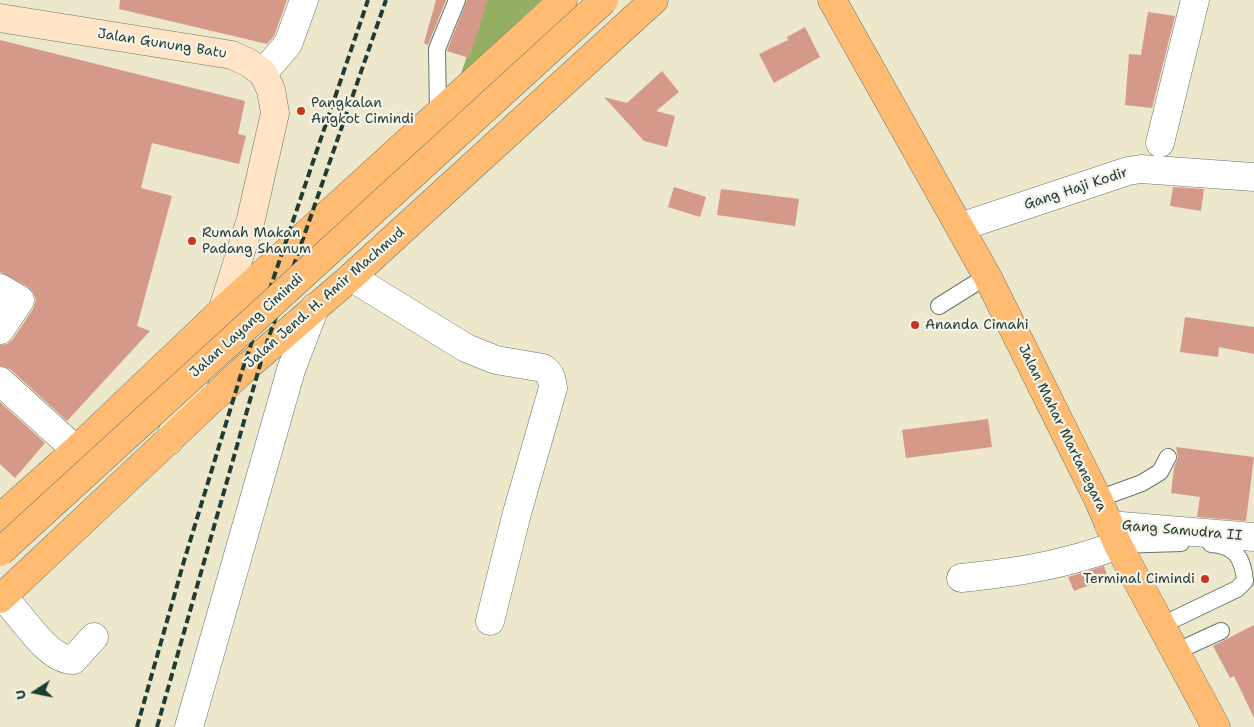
<!DOCTYPE html>
<style>
body{margin:0}
#map{position:relative;width:1254px;height:727px;overflow:hidden;background:#ede7cc;font-family:"Shantell Sans",sans-serif}
canvas{display:block}
.north{position:absolute;left:10px;top:667px;width:50px;height:50px;-webkit-text-stroke:4px #f7f3e8;paint-order:stroke;rotate:259deg;font-size:14px;font-weight:700;line-height:20px;text-align:center;color:#1f3d34}
.north::after{content:'';display:block;margin:auto;width:18px;height:22px;background:#1f3d34;clip-path:polygon(50% 0,100% 100%,50% 72%,0 100%)}
</style>
<div id="map">
<canvas width="1254" height="727"></canvas>
<div class="north">U</div>
</div>
<script>
const ctx = document.querySelector('canvas').getContext('2d');
ctx.lineJoin = 'round';
function paint(path, color) { ctx.fillStyle = color; ctx.fill(path, 'evenodd'); }
function strokePath(path, color, width, dash) { ctx.strokeStyle = color; ctx.lineWidth = width; ctx.lineCap = dash ? 'butt' : 'round'; ctx.setLineDash(dash || []); ctx.stroke(path); }
function write(font, color, halo, rows, align = 'center') {
  ctx.font = font + ' "Shantell Sans",sans-serif'; ctx.lineWidth = 4.5; ctx.setLineDash([]); ctx.textBaseline = 'middle'; ctx.strokeStyle = halo; ctx.fillStyle = color; for (const [text, x, y, turn = 0] of rows) {
    ctx.save(); ctx.translate(x, y); ctx.rotate((+turn || 0) * Math.PI / 180); ctx.textAlign = isNaN(turn) ? turn : align; if (halo) ctx.strokeText(text, 0, 0); ctx.fillText(text, 0, 0); ctx.restore();
  }
}
paint(new Path2D(`
 M487,0H541L460,76Z`), '#93b062');
paint(new Path2D(`
 M120,0H287L274,36L267,44L119,9Z
 M436,0H446L428,45L424,43Z
 M467,0H488L469,58L447,51Z
 M1148,12L1175,16L1152,108L1125,105L1129,54L1141,55Z
 M805,27L820,57L774,83L759,54L788,40L787,37Z
 M0,40L245,101L238,134L246,136L239,164L152,143L141,188L172,196L137,326L150,331L67,421L10,369L0,366V345L7,344L13,339L33,309L36,300L33,292L28,287L0,272Z
 M662,71L679,92L656,111L675,116L667,147L644,141L604,97L627,103Z
 M674,187L706,197L700,217L668,207Z
 M1173,187L1204,189L1201,211L1170,206Z
 M721,189L799,199L795,226L717,215Z
 M1185,317L1254,327V354L1219,347L1218,357L1180,352Z
 M0,402L45,443L15,478L0,464Z
 M988,419L992,447L906,458L902,430Z
 M1176,447L1254,457L1246,521L1197,517L1200,497L1171,493L1174,468L1178,457Z
 M1104,566L1108,578L1074,591L1068,577Z
 M1254,625V718L1234,676L1230,678L1213,646Z`), '#d49989');
const lane = new Path2D(`
 M438,113L437,49L457,0
 M939,306L987,276
 M1098,499L1142,483L1160,472L1168,457
 M1118,545L1181,543
 M1162,625L1237,589L1245,581C1243,558 1235,545 1211,544
 M1175,652L1221,631`);
const street = new Path2D(`
 M263,73L288,44L304,0
 M1160,143L1195,0
 M960,227L1128,171L1141,169L1254,177
 M351,277L466,348L496,360L543,368C551,374 552,379 553,388L517,513L490,621
 M0,288L20,300L0,330
 M0,381L76,450
 M1109,525L1254,537
 M961,578C1020,572 1063,565 1118,545
 M2,597C22,614 46,660 73,660L94,637
 M189,727L291,370L315,307`);
const secondary = new Path2D(`
 M0,18L232,55L249,63L263,73L271,90L275,113L251,219L220,318
 M169,441L199,367`);
const primary = new Path2D(`
 M832,0L987,276L1098,499L1118,545L1216,727`);
const highway = new Path2D(`
 M0,518L76,450L224,309L563,0
 M0,599L242,371L351,277L654,0`);
strokePath(lane, '#677869', 18);
strokePath(street, '#677869', 29);
strokePath(secondary, '#677869', 29);
strokePath(primary, '#677869', 29);
strokePath(highway, '#677869', 29);
strokePath(lane, '#fff', 16);
strokePath(street, '#fff', 28);
strokePath(secondary, '#ffe4c6', 28);
strokePath(primary, '#ffbb71', 28);
strokePath(highway, '#ffbb71', 28);
strokePath(new Path2D(`
 M137,727L184,561L242,371L368,0
 M157,727L264,351L386,0`), '#1f3d34', 4, [8, 4]);
const highwayBridge = new Path2D(`
 M0,552L604,0`);
strokePath(highwayBridge, '#677869', 29, []);
strokePath(highwayBridge, '#ffbb71', 28);
for (const [x, y, r, color] of [
 [301,111,5,"#c8321e"],
 [192,241,5,"#c8321e"],
 [915,325,5,"#c8321e"],
 [1205,579,5,"#c8321e"]
]) { const dot = new Path2D(); dot.arc(x, y, r, 0, 2 * Math.PI); ctx.fillStyle = color; ctx.fill(dot); strokePath(dot, '#f7f3e8', 2); }
write('14px', '#1f3d34', '#f7f3e8', [
 ["Jalan Gunung Batu",162,44,9],
 ["Gang Haji Kodir",1076,189,-18],
 ["Jalan Jend. H. Amir Machmud",325,298,-41],
 ["Jalan Layang Cimindi",247,326,-42],
 ["Jalan Mahar Martanegara",1062,428,64],
 ["Gang Samudra II",1182,531,5]
]);
write('14px', '#1f3d34', '#f7f3e8', [
 ["Pangkalan",311,103],
 ["Angkot Cimindi",311,119],
 ["Rumah Makan",202,233],
 ["Padang Shanum",202,249],
 ["Ananda Cimahi",925,325],
 ["Terminal Cimindi",1195,579,"right"]
], 'left');
</script>
